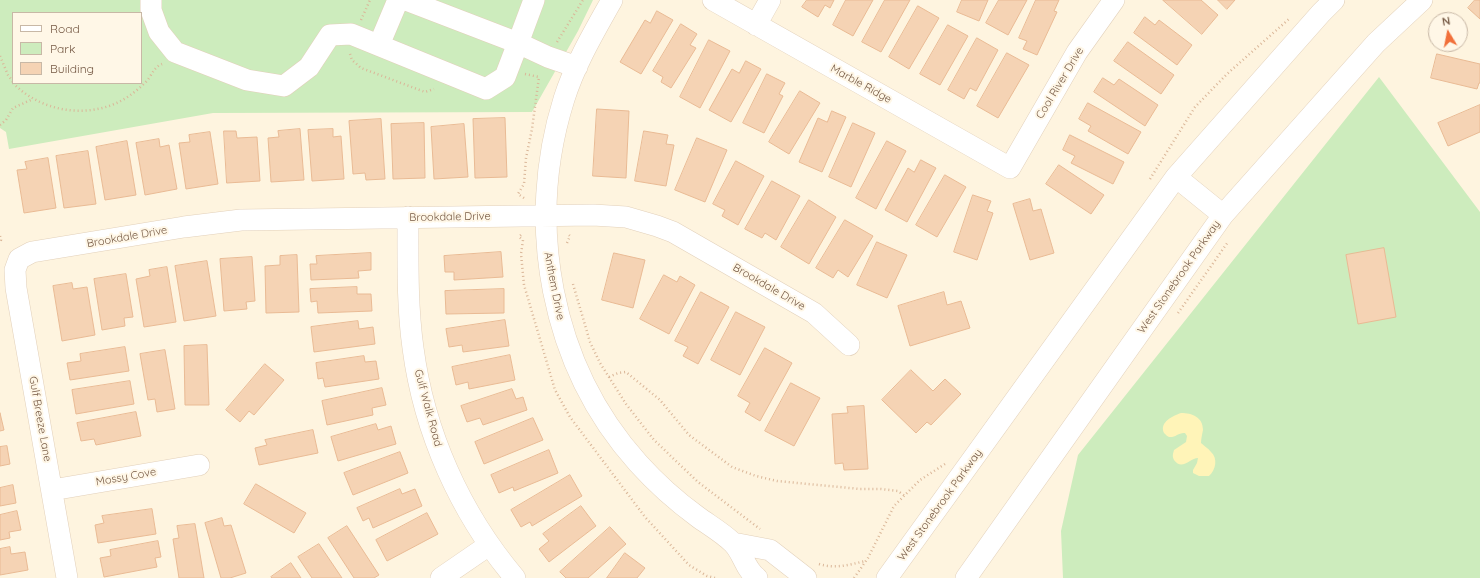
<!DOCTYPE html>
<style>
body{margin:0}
#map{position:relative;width:1480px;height:578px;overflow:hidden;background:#fef4df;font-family:Quicksand,sans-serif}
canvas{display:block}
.legend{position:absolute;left:12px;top:12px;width:130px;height:72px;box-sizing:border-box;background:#fff7e7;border:1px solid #c8b8a6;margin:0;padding:5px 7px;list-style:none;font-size:12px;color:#765a45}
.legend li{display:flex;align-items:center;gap:8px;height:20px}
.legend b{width:20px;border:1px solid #c8b8a6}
.north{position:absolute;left:1428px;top:12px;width:40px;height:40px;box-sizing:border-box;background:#fff7e7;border:1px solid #c8b8a6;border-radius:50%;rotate:350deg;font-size:11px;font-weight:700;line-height:16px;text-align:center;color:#765a45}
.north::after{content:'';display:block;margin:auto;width:14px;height:18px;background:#f1703a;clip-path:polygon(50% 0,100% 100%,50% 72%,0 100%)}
</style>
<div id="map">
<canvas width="1480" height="578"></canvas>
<ul class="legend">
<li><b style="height:5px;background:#fff"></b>Road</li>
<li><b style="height:11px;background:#cdecbd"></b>Park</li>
<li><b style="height:11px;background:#f5d3b4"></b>Building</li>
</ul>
<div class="north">N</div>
</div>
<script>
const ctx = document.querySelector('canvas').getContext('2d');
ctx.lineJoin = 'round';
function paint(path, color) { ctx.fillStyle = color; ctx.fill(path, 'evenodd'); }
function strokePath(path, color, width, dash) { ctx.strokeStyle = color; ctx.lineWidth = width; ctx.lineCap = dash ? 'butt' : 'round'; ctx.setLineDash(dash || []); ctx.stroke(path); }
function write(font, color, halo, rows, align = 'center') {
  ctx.font = font + ' Quicksand,sans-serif'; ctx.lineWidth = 4; ctx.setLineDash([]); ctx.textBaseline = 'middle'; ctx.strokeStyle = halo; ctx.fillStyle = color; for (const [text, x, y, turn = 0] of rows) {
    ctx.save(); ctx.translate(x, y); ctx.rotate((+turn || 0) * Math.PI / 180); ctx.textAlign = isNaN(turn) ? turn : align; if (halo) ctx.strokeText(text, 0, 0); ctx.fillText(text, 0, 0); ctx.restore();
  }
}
paint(new Path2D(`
 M0,0H593L578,31L532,112L213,113L9,149L6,132L0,128ZM13,13H141V83H13Z
 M1379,77L1480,212V578H1063L1061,531L1078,455Z`), '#cdecbd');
paint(new Path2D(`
 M1181,413C1192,413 1203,417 1203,430C1202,435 1201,439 1201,443C1204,446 1208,448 1211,452C1218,458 1216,470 1209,476H1199L1193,473V470L1197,463L1198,458C1190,458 1182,471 1174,460C1172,456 1173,454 1174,450L1186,442L1187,436L1185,433C1179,432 1175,438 1169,437C1167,436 1166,435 1164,433C1159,422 1173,416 1181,413Z`), '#fff4b8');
const building = new Path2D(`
 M807,0H834L830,8L825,5L818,17L802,7Z
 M846,0H873L853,36L833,25Z
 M885,0H910L881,52L862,42Z
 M962,0H988L979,21L957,12Z
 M999,0H1027L1008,35L986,23Z
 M1036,0H1059L1054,11L1057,12L1037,55L1023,49L1027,41L1019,38Z
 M1163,0H1201L1218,15L1202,34Z
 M1218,0H1235L1227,9Z
 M1475,0H1480V19L1468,8Z
 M918,6L939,18L909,69L889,57Z
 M657,11L673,20L641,74L620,62L645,20L650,23Z
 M1145,17L1155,25L1159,20L1192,45L1177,65L1134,33Z
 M681,24L697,34L690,45L696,48L671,88L661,82L663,77L653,71Z
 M948,25L968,36L940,85L920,74Z
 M977,38L998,50L976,91L970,88L964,99L948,90Z
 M709,40L730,51L700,108L680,97Z
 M1128,42L1174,75L1161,94L1114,61Z
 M1007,53L1029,65L998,118L977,106Z
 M1437,54L1480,64V83H1479L1477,89L1431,78Z
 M746,61L761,69L731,122L709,110L732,69L739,73Z
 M767,74L785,83L779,94L783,96L764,133L743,123Z
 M1103,78L1114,85L1119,79L1158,105L1145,126L1094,92Z
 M800,91L820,103L789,154L769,142Z
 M1088,103L1141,132L1128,154L1088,131L1091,126L1079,119Z
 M1480,105V132L1448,146L1438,123Z
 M597,109L629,111L626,178L593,176Z
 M832,111L846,117L822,172L799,162L818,118L827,122Z
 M505,118L507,177L475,178L473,119Z
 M381,119L385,179L366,180L365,173L353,174L349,121Z
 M424,123L425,178L393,179L391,124Z
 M853,123L875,133L851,187L829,177Z
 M464,124L468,177L434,179L431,127Z
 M300,129L304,180L271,182L268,138L279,137L278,131Z
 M333,129V137L341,136L344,179L312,181L308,130Z
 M224,131H236L237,138L257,137L260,181L227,183Z
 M644,131L668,135L666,144L674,145L666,186L635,181Z
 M210,132L218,184L186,189L179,143L190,142L189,135Z
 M1070,135L1124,162L1113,184L1071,163L1075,156L1063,150Z
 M697,138L727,150L705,202L675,190Z
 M159,139L160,147L169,145L177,189L145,195L136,143Z
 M127,141L136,195L105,200L96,147Z
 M887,141L906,151L876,209L856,198Z
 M88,151L96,204L64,208L56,156Z
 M48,158L56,208L24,213L17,170L27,169L25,162Z
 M921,160L936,168L907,222L885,210L908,168L914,172Z
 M736,161L764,176L738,225L722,216L725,210L713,204Z
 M1059,165L1104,195L1091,214L1046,184Z
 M945,175L966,187L937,237L916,225Z
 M772,181L800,196L776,240L765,233L762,238L745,229Z
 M973,195L991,201L987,211L993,213L977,260L954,252Z
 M1030,199L1033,211L1041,209L1054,253L1030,260L1013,204Z
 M809,200L836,217L809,264L781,247Z
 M845,220L873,236L848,277L838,270L833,278L816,268Z
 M877,242L907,255L887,298L857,285Z
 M1384,248L1396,317L1358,324L1346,255Z
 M501,252L503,277L454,280V272H445L444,256Z
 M371,253V270L358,271L359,278L311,280L310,264H317L316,256Z
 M614,253L645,260L633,308L602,300Z
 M297,255L299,312L266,313L265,266L280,265V256Z
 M252,257L255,301L246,302L247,309L224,311L220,259Z
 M207,261L216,316L184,321L175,266Z
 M167,267L176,322L144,327L136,279L150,276L149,270Z
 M126,274L133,317L124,318L125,326L102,330L94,279Z
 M664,275L677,282L680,276L695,285L669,334L640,319Z
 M72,283L73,289L87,287L95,335L62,341L53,286Z
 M357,287V294H371L372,311L318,313L317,301L311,302L310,289Z
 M504,289V313L446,314L445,291Z
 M701,292L729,307L698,364L683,356L688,347L675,341Z
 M944,292L947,305L961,301L970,328L910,346L898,306Z
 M736,312L765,327L740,375L711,360Z
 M505,320L509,346L463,352L462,345L449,347L446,329Z
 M358,321L359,329L373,327L375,344L314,352L311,327Z
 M207,345L209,405H185L184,346Z
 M125,347L129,371L70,380L67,363L81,361L80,354Z
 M765,348L792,363L760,421L745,412L750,403L738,396Z
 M165,350L175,409L157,412L155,399L148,400L140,354Z
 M510,355L515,380L469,389L468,382L456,385L452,367Z
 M364,356L365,362L376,361L379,379L325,387L323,378L318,379L316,363Z
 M265,364L284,380L254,415L249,411L240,422L226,410Z
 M911,370L933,391L945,379L961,394L931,425L927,422L916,433L882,400Z
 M130,381L134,404L76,414L72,390Z
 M791,383L820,398L794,446L765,431Z
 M382,388L386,405L372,408L373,415L327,425L322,401Z
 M512,389L516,399L523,397L527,410L483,425L480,418L467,422L461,406Z
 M864,406L868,469L844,470L843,463L835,464L832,414L848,413L847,407Z
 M136,412L141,436L96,445L94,439L81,441L77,423Z
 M0,413L4,430L0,431Z
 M533,418L543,440L484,464L475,442Z
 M376,424L378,430L391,426L396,444L338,461L331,437Z
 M313,430L318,453L259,465L255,448L267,445L265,440Z
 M7,446L10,464L0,466V447Z
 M549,450L558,473L514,491L513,487L499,493L491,475Z
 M400,452L408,473L353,495L344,473Z
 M570,475L582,496L532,526L530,522L521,527L511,510Z
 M256,484L306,513L294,533L244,504Z
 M13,485L16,503L0,506V488Z
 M400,489L402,494L415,489L422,506L373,528L369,518L363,521L357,508Z
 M581,506L596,526L549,562L539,549L549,541L543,534Z
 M152,509L156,534L98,543L95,525L104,523L102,516Z
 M17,511L21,530L9,532L10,538L0,540V515Z
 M427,513L438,534L387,561L376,540Z
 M222,518L224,526L231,525L246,573L230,578H221L205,523Z
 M195,524L204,578H179L173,539L179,538L177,526Z
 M347,526L379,575L374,578H354L328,538Z
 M610,527L626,544L588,578H566L560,572Z
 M158,541L161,557L155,558L157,567L104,577L100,558L111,556L110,550Z
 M319,544L342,578H312L298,557Z
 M10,547L11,554L25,552L28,570L0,575V549Z
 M625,553L645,568L637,578H607Z
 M291,563L301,578H272L271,577Z`);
paint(building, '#f5d3b4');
strokePath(building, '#e9ba94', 1);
const minor = new Path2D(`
 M151,0V10L159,32L175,52L247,80L284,86L309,67L330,35L351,34L486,89L505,77L518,43L548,57L577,67
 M406,0L518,43L534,0
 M612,0C594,32 575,64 564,99C525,223 550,365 638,463C656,483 676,501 698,517C709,525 723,533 733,543C743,553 745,569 757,578
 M713,0L1010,168L1077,52L1114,0
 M756,25L770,0
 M379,45L398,0
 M1176,177L1223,215
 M408,217C408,261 407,305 413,348C424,432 460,513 515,578
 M52,490L199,465
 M733,543L770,550L806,578
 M67,578L16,288L15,270L19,259L32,252L184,227L241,220L593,215L626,217L657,226L673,232L814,313L849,345
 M441,578L489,545
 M887,578L1176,177L1321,13L1334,0
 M966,578L1223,215L1376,43L1422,0`);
strokePath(minor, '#e2d0ba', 22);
strokePath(new Path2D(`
 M361,20L370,0
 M557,42L583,0
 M350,54L352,60L361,68L425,92L434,89
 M0,56L8,75L13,82
 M525,74L539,77
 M13,83C43,114 94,120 129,96C136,91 144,85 149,78C153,72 155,67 162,64
 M0,125L6,120L13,108L33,99
 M1150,179L1195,107L1227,74L1289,19
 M524,198L518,194L524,184L526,158L532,129L539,77
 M521,235L519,237L523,240L521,254L524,285L555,390L570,417L645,517L689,565L707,576L715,578
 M0,236L1,240L0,242
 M567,243L570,236L568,234
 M573,284L590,342L600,363L626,404L654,440L698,482L760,529
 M1178,313L1228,242
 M609,377L618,373L626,372L660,400L689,435L732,467L756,476L777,481L860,489H881L898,491L905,496
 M819,564C835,569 849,565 865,561
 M854,578L868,558L894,506L920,480L945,464`), '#dab698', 2.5, [1, 3]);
strokePath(minor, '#fff', 21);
write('11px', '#765a45', '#fff7e7', [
 ["Cool River Drive",1060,83,-59],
 ["Marble Ridge",861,84,29],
 ["Brookdale Drive",450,217,-1],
 ["Brookdale Drive",127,237,-10],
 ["West Stonebrook Parkway",1179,277,-55],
 ["Anthem Drive",554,286,79],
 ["Brookdale Drive",769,287,30],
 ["Gulf Walk Road",428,408,75],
 ["Gulf Breeze Lane",40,419,80],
 ["Mossy Cove",126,477,-10],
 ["West Stonebrook Parkway",940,505,-54]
]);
</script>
